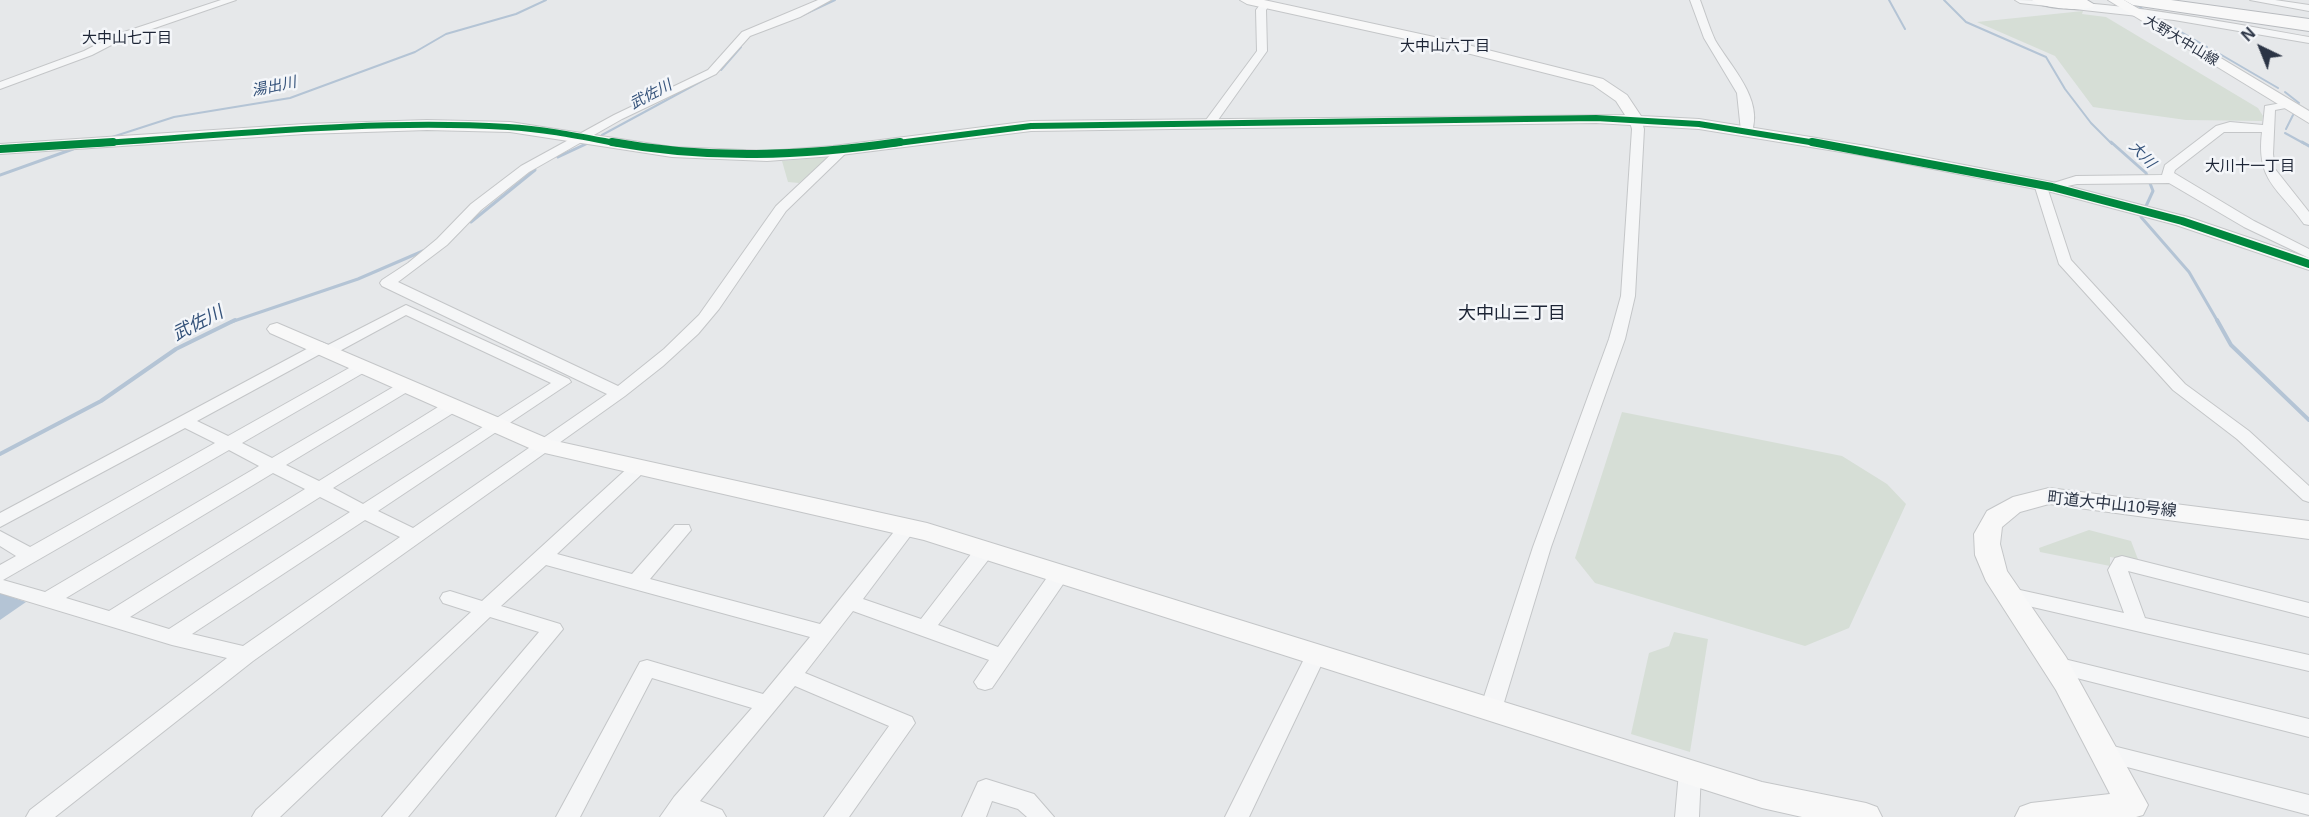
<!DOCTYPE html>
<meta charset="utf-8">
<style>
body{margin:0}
#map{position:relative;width:2309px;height:817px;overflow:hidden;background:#e6e8ea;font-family:Helvetica,sans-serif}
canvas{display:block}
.north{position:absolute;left:2231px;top:18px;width:60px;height:60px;-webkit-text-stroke:4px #f4f6f9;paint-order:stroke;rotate:317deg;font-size:16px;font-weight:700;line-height:24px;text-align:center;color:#2b3445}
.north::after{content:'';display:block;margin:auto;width:21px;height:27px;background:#2b3445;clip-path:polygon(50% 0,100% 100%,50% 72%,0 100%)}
</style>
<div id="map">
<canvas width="2309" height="817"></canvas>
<div class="north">N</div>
</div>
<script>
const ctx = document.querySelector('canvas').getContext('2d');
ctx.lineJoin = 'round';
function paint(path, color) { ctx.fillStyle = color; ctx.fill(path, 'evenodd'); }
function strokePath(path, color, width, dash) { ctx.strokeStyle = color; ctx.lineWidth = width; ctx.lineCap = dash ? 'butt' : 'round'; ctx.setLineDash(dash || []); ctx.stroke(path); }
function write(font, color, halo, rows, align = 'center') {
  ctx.font = font + ' Helvetica,"Noto Sans JP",sans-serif'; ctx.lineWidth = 5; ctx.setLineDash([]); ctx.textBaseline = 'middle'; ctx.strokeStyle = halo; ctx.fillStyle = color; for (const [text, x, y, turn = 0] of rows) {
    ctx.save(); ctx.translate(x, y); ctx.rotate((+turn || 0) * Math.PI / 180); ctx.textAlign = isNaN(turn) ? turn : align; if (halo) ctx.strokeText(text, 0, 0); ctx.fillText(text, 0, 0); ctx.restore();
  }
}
paint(new Path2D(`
 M2083,11L2082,14L2106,17L2258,108L2263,116L2262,121L2186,120L2093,107L2055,56L1977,22Z
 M829,157L799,183L788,182L782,161Z
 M1622,412L1842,456L1887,484L1906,504L1849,628L1805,646L1595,583L1575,558Z
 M2089,530L2131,541L2139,562L2110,557V566L2040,552L2039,548Z
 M1674,632L1708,639L1690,752L1631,734L1649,653L1669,646Z`), '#d6ded6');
paint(new Path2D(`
 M0,593L26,602L0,620Z`), '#b4c4d5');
strokePath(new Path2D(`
 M1889,0L1905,29
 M1944,0L1966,22L2046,57L2065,89L2091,123L2112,144
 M2131,0L2144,10
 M803,15L835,0
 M2157,18L2207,47
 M2213,50L2278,88
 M721,70L741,47
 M2285,92L2299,103
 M2286,129L2293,115
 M2285,133L2305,144
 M602,135L711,76
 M109,138L174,117L290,98L415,52L446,34L516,14L546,0`), '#b4c4d5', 2);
strokePath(new Path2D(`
 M2111,142L2146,173L2153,191L2141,217L2189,272L2218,322
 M2302,142L2309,146
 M558,157L588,143
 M0,175L73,149
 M471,222L535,170
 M231,322L358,279L423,251`), '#b4c4d5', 3);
strokePath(new Path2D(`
 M2217,320L2231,345L2309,420
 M0,454L101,401L176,349L235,320`), '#b4c4d5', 4);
const street = new Path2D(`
 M221,0H236L123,39L92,55L0,89V82L84,51L115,35Z
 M818,0H831L800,17L750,36L716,74L622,119L529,172L481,210L447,245L398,282L618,386L664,349L699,315L776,206L838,148H846L848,151L786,211L719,309L698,334L663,366L625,396L253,661L55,817H26L30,810L227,658L172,645L0,593V565L16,556L0,546V531L30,547L215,443L185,428L0,527V513L316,344L321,342L328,345L406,305L569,379L571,382L378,511L413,528L607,394L382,286L380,283L382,280L408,263L437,239L471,204L521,166L614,115L708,70L742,32ZM406,315L551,383L363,504L333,488L458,410L460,406L458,402H446L319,481L286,465L412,389L414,386L412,383H400L272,458L242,443L370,369L372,366L370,363H358L228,436L197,421L322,353L329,356L334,354ZM229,450L259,466L45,592L3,580ZM273,473L305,489L109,611L66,598ZM320,497L350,512L169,629L130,617ZM365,520L400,537L243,646L192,634Z
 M1690,0H1700C1705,13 1709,27 1715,40C1730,66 1765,100 1751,134L1741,131L1737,93L1704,38Z
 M2015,0C2114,0 2212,20 2309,37V43L2174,20L2020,3Z
 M2250,0H2275L2309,5V11Z
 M1262,2L1270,4L1266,10L1267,51L1213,127H1205L1203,124L1257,51L1256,10Z
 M2287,102L2293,105L2291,107L2275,110L2273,154L2275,169L2309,212V225L2304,224C2279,188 2256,182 2262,132H2224L2175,170L2174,173L2254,221L2309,249V258L2244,227L2169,183L2077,184L2048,190L2071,260L2185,384L2249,431L2309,486V502L2303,500L2237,439L2173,390L2059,264L2034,184L2040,180L2047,185L2076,176L2162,175L2165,165L2216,126L2230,122L2263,125L2265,106Z
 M1635,115L1641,119L1644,129L1635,296L1625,339L1551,547L1502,709L1499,715L1491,718L1483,715L1480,709L1533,547L1609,339L1621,296L1632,129L1629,119Z
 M638,462L647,468L644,472L557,554L632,574L675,525H689L691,530L650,579L820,624L901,523H915L917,527L863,599L921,619L978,545H992L994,550L992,555L938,625L998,647L1053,569H1067L1070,574L992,688L985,690L978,688L974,682L989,660L853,611L805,673L912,717L915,723L849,817H824L889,726L795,686L700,801L722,810L726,817H660L674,797L752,708L652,678L580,817H556L640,662L647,660L763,694L810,637L546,565L501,606L560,624L563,629L408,817H382L539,632L490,617L280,817H252L256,810L471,612L443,603L440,598L443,593L450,591L482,601L632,464Z
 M2122,556L2309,603V617L2128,571L2145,618L2309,655V671L2011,602L2004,600L2001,595L2004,590L2011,588L2124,613L2108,570L2115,558Z
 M1316,647L1323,649L1326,655L1249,817H1225L1309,649Z
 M2056,657L2309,719V737L2049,671L2046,665L2049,659Z
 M2101,743L2309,795V815L2093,758L2090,752L2093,746Z
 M1690,763L1698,765L1701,772L1699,817H1675L1679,772L1682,765Z
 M986,779L1034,794L1054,817H1027L1018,809L992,801L986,817H962L978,782Z`);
const secondary = new Path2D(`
 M1240,0H1264L1448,40L1603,79L1627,95L1641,116L1699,119L1866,146L2052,182L2188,217L2309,258V270L2176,225L2051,192L1866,156L1699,129L1596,123L1031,131L833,156L767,161L672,157L510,132L427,130L305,134L0,154V144L305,124L427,120L510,122L672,147L767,151L833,146L1031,121L1625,115L1616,101L1593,85L1447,48L1247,4Z
 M2108,0H2124L2309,111V123Z
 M277,323L551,440L927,523L1762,782L1866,803L1877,807L1882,817H1802L1762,808L924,540L536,451L270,333L267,329L270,325Z
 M2049,488L2309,521V539L2049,504L2020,512L2002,527L2000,544L2007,571L2066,657L2148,805L2143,815L2136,817H2015L2020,807L2031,803L2110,794L2056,690L1986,581L1975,555L1974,534L1987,511L2013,497Z`);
const highway = new Path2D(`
 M2032,0H2087L2095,5C2088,13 2039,8 2032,0Z
 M2124,0H2171L2309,19V31L2133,5Z`);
strokePath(street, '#c4c6c8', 2);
strokePath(secondary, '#c4c6c8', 2);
strokePath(highway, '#b8bbbf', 2);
paint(street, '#f5f6f7');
paint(secondary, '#f8f8f8');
paint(highway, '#f8f8f8');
strokePath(new Path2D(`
 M91,144C229,135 369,119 508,127C546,129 583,137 620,144
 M890,144L1031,126L1596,118L1699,124L1822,144`), '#00873e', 6);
strokePath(new Path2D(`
 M612,142C709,160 803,156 900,142
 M1812,142L2052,187L2182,221L2309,264
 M0,149L113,142`), '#00873e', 8);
write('14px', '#2b3445', '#f4f6f9', [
 ["大野大中山線",2181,41,31]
]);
write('15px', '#1d2536', '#f4f6f9', [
 ["大中山七丁目",127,39],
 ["大中山六丁目",1445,47],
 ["大川十一丁目",2250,167]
]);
write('italic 15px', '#34527a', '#f4f6f9', [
 ["湯出川",274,87,-12],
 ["武佐川",651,95,-28],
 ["大川",2142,155,46]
]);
write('16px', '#2b3445', '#f4f6f9', [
 ["町道大中山10号線",2112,505,6]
]);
write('18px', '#1d2536', '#f4f6f9', [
 ["大中山三丁目",1512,314]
]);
write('italic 18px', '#34527a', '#f4f6f9', [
 ["武佐川",198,324,-27]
]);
</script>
